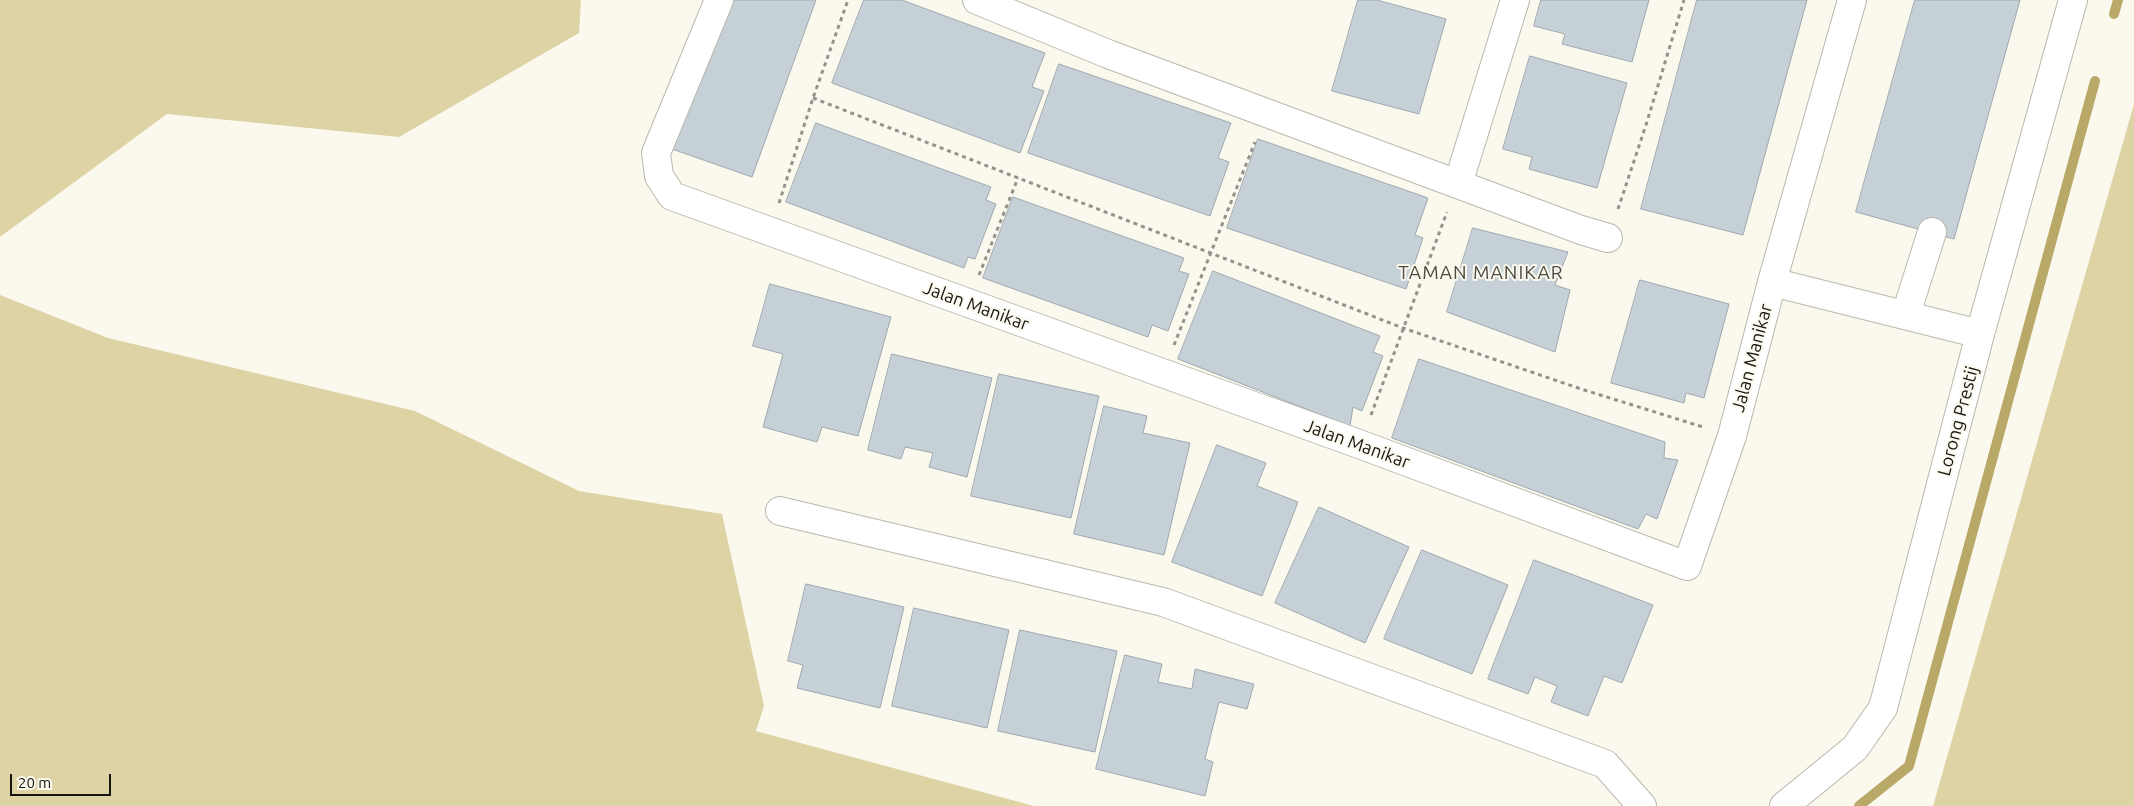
<!DOCTYPE html>
<style>
body{margin:0}
#map{position:relative;width:2134px;height:806px;overflow:hidden;background:#fbf9ee;font-family:Ubuntu,sans-serif}
canvas{display:block}
.scale{position:absolute;left:10px;top:774px;width:101px;height:22px;box-sizing:border-box;border:2px solid #161511;border-top:0;padding-left:6px;font-size:15px;line-height:18px;white-space:nowrap;color:#161511;-webkit-text-stroke:4px #fbf9ee;paint-order:stroke}
</style>
<div id="map">
<canvas width="2134" height="806"></canvas>
<div class="scale">20 m</div>
</div>
<script>
const ctx = document.querySelector('canvas').getContext('2d');
ctx.lineJoin = 'round';
function paint(path, color) { ctx.fillStyle = color; ctx.fill(path, 'evenodd'); }
function strokePath(path, color, width, dash) { ctx.strokeStyle = color; ctx.lineWidth = width; ctx.lineCap = dash ? 'butt' : 'round'; ctx.setLineDash(dash || []); ctx.stroke(path); }
function write(font, color, halo, rows, align = 'center') {
  ctx.font = font + ' Ubuntu,sans-serif'; ctx.lineWidth = 4; ctx.setLineDash([]); ctx.textBaseline = 'middle'; ctx.strokeStyle = halo; ctx.fillStyle = color; for (const [text, x, y, turn = 0] of rows) {
    ctx.save(); ctx.translate(x, y); ctx.rotate((+turn || 0) * Math.PI / 180); ctx.textAlign = isNaN(turn) ? turn : align; if (halo) ctx.strokeText(text, 0, 0); ctx.fillText(text, 0, 0); ctx.restore();
  }
}
paint(new Path2D(`
 M0,0H581L579,33L399,137L167,114L0,237Z
 M2134,104V806H1933Z
 M0,295L108,338L415,411L579,491L722,514L764,706L756,731L1034,806H0Z`), '#ded3a5');
strokePath(new Path2D(`
 M2114,14L2118,0
 M1859,806L1909,766L2095,81`), '#b9a968', 10);
const building = new Path2D(`
 M722,0H816L752,177L669,148Z
 M864,0H902L1045,53L1032,87L1044,91L1020,153L832,83Z
 M1358,0H1377L1446,19L1419,114L1332,91Z
 M1541,0H1649L1632,62L1562,44L1565,34L1534,26Z
 M1697,0H1807L1743,235L1641,209Z
 M1915,0H2020L1954,239L1856,212Z
 M1530,56L1627,83L1597,188L1529,169L1532,157L1503,149Z
 M1059,64L1231,123L1218,158L1229,162L1210,216L1028,153Z
 M816,123L991,187L986,200L996,204L975,259L968,257L964,268L786,202Z
 M1258,139L1428,198L1415,235L1423,238L1406,289L1227,228Z
 M1013,197L1184,258L1179,271L1189,274L1168,331L1152,325L1148,337L983,278Z
 M1473,228L1568,252L1555,285L1570,290L1555,352L1447,312Z
 M1213,271L1380,336L1373,352L1383,356L1362,411L1353,407L1350,426L1178,359Z
 M1640,280L1729,304L1704,398L1686,393L1684,403L1611,383Z
 M770,284L891,317L858,436L822,427L817,442L763,427L783,354L753,346Z
 M892,354L992,378L967,477L929,467L933,453L905,447L901,459L868,450Z
 M1419,359L1665,442L1664,458L1678,460L1657,519L1646,514L1638,529L1392,438Z
 M999,374L1099,396L1071,518L971,496Z
 M1104,406L1147,416L1143,433L1190,443L1164,555L1074,534Z
 M1217,445L1266,463L1257,486L1298,502L1262,596L1172,562Z
 M1319,507L1409,547L1365,643L1275,603Z
 M1422,550L1508,585L1472,674L1384,639Z
 M1534,560L1653,605L1622,683L1604,676L1588,716L1551,702L1557,686L1535,677L1528,694L1488,679Z
 M806,584L904,607L880,708L797,688L803,665L788,661Z
 M914,608L1009,630L987,728L892,706Z
 M1020,630L1117,651L1095,752L998,731Z
 M1125,655L1162,664L1158,682L1192,689L1195,669L1254,684L1247,709L1219,702L1205,759L1213,762L1205,796L1096,769Z`);
paint(building, '#c6d1d7');
strokePath(building, '#9ea8ae', 1);
const minor = new Path2D(`
 M719,0L656,153L659,176L672,196L1359,444L1687,566L1732,436L1772,282L1852,0
 M977,0L1108,54L1581,230L1608,238
 M1458,184L1515,0
 M1772,282L1980,334
 M1906,314L1932,232
 M780,511L1163,602L1605,764L1642,806
 M1784,806L1855,748L1883,708L1980,334L2073,0`);
strokePath(minor, '#bab8ae', 30);
strokePath(new Path2D(`
 M813,98L1403,328L1581,389L1703,427
 M779,203L813,98L848,0
 M1618,209L1646,125L1684,0
 M979,275L1018,178
 M1174,345L1255,142
 M1371,415L1447,212`), '#94928a', 3, [4, 4]);
strokePath(minor, '#fff', 28);
write('18px', '#161511', '#fbf9ee', [
 ["Jalan Manikar",976,306,20],
 ["Jalan Manikar",1752,358,-75],
 ["Lorong Prestij",1958,421,-75],
 ["Jalan Manikar",1357,444,20]
]);
ctx.letterSpacing = '1px';
write('19px', '#4e4c43', '#fbf9ee', [
 ["TAMAN MANIKAR",1481,273]
]);
ctx.letterSpacing = '0px';
</script>
